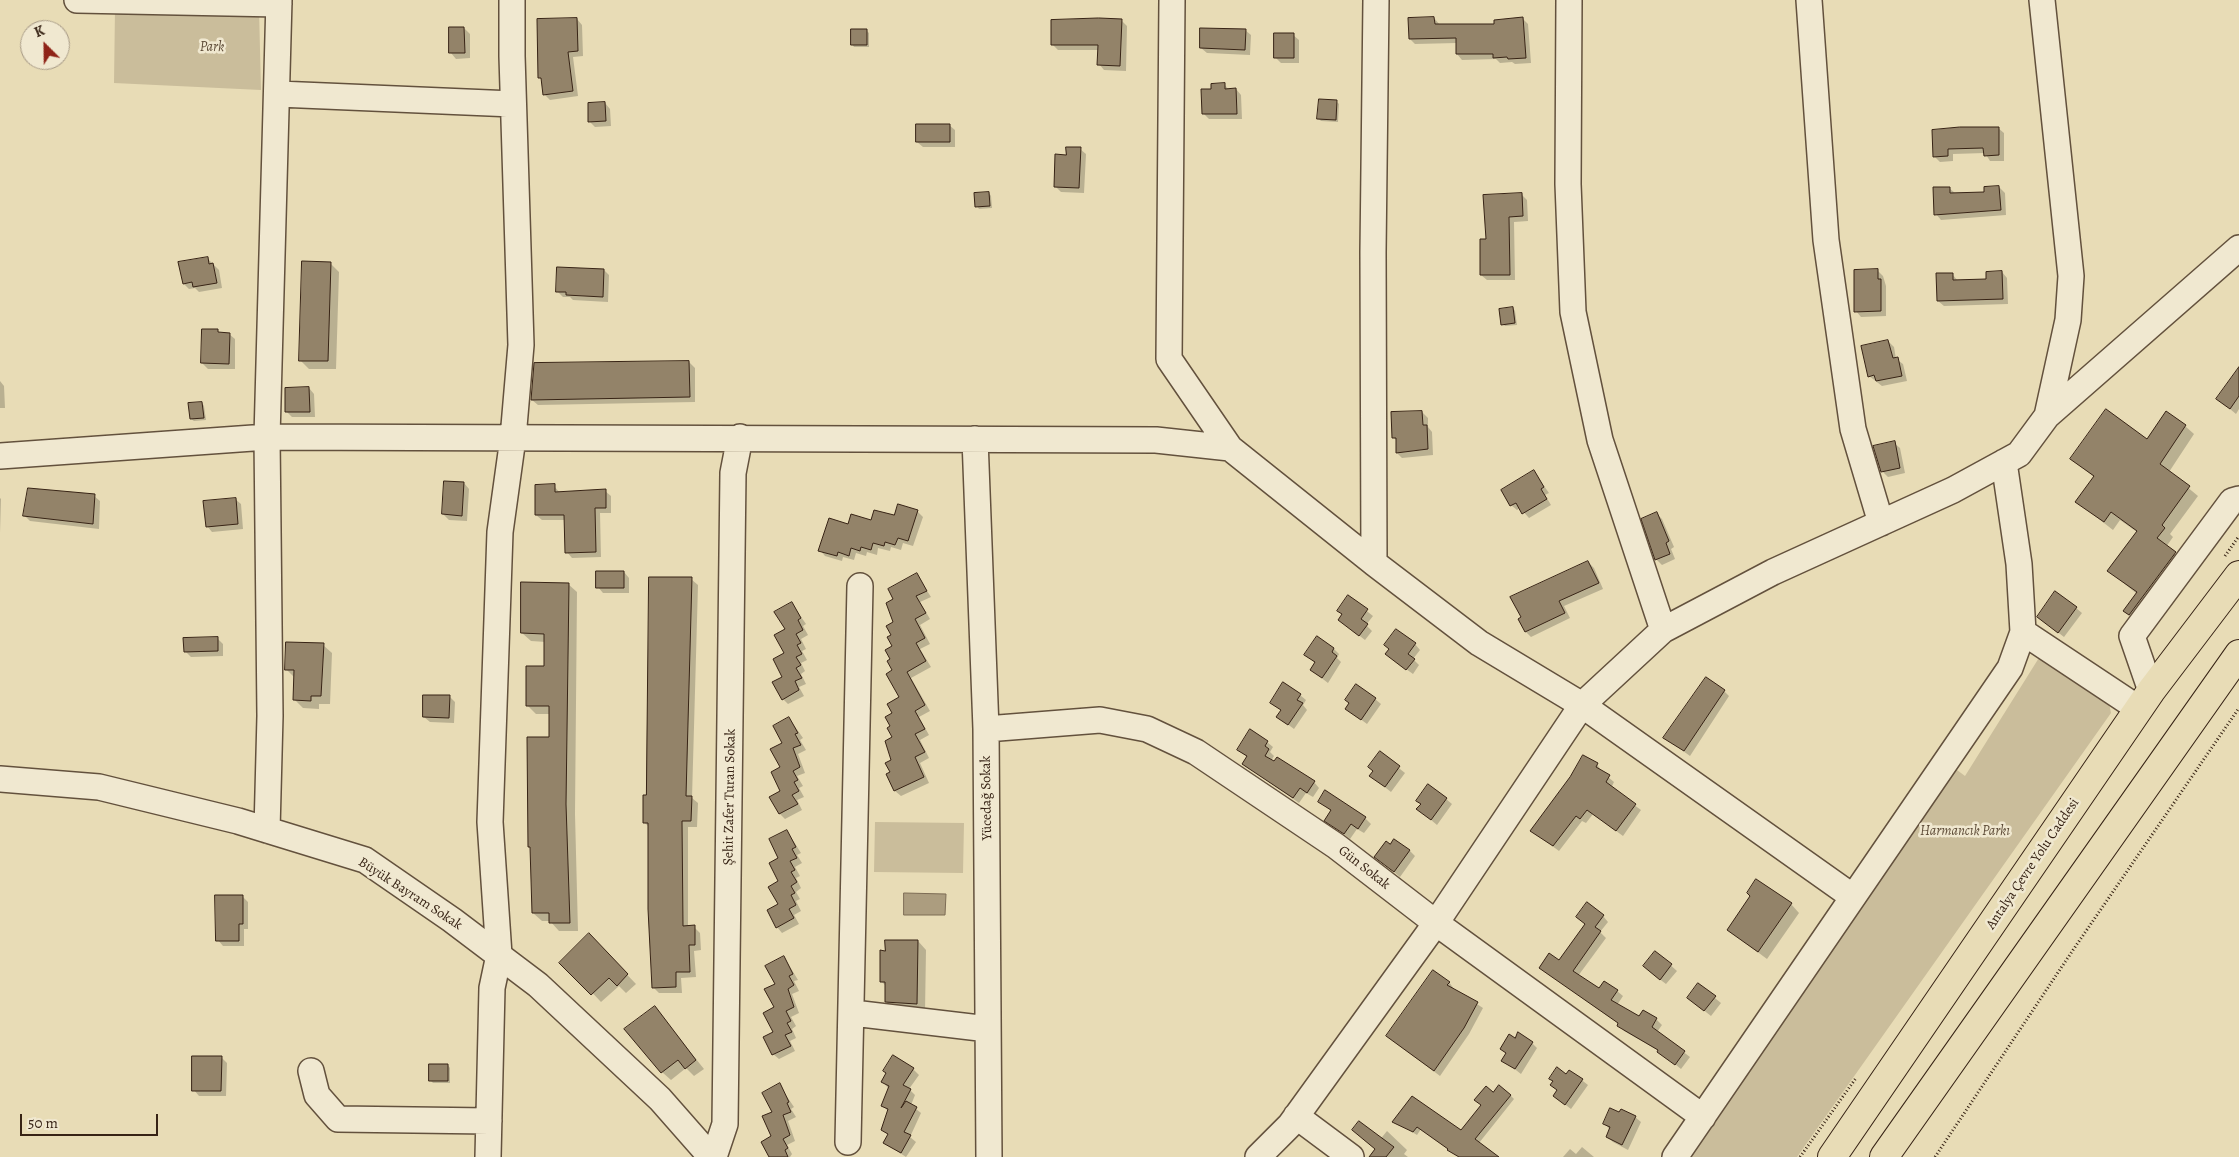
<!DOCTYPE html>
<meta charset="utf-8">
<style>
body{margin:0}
#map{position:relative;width:2239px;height:1157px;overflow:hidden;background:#e8dcb6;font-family:Alegreya,serif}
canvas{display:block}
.north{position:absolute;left:20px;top:20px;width:50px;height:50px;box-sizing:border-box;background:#f0e8d0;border:1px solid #a69985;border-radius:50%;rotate:337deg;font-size:14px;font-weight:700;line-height:20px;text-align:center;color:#372315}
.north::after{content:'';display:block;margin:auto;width:18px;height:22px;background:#8f2418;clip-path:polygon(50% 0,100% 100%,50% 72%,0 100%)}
.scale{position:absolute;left:20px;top:1114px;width:138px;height:22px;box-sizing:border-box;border:2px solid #372315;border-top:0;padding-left:6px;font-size:15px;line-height:18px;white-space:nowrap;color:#372315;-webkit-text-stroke:4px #f0e8d0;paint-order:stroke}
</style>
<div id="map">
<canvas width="2239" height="1157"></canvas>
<div class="north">K</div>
<div class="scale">50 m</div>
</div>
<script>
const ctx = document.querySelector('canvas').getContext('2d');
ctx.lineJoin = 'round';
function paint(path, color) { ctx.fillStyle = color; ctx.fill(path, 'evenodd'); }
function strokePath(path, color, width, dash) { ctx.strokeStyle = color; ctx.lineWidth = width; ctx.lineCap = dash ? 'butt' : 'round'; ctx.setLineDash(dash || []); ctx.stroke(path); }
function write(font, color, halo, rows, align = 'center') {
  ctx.font = font + ' Alegreya,serif'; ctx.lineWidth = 5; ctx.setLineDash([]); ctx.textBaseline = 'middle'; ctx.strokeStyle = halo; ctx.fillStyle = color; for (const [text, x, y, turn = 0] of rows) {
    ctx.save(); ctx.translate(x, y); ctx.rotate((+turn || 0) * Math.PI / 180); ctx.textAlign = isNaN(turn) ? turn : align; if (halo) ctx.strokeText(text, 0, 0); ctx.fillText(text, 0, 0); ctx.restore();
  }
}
paint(new Path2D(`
 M115,9H259L261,90L114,83Z
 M2042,653L2108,698L2111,713L1797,1157H1689L1949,764L1965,776Z
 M875,822L964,823L963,873L874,872Z`), '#cabd9b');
const water = new Path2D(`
 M904,893L946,894L945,915H904Z`);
paint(water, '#ac9d7f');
strokePath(water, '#7d6c55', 1);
paint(new Path2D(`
 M1434,18L1440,25H1496L1523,19L1528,24L1531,63L1515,64L1512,62L1500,63L1496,59L1462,60L1457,54V43L1415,44L1410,39Z
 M577,19L582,25L583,56L573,57L578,96L550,100L544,94L543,81L540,78Z
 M1121,20L1127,26L1126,71L1104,70L1099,64V50H1058L1053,45Z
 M464,28L470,34V58L456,59L451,53Z
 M866,30L869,33V47H854L852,44Z
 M1245,30L1251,35L1250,55L1207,53L1201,48Z
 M1293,35L1299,40V63H1281L1275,57Z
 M1224,84L1229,90L1236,89L1241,95L1242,119H1209L1203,113L1212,90Z
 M1337,102L1339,104L1338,122L1321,121L1319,119Z
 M605,103L610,109L611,126L595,127L590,122Z
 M949,125L955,130V147H923L917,142Z
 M1998,128L2004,133V161H1990L1985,153L1953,154V161L1940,162L1934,156L1933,132Z
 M1080,149L1086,154L1084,193L1061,192L1055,186L1067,156Z
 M1999,187L2005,193L2006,215L1941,220L1936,214L1949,188L1955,193H1986Z
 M989,193L991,196L992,208L979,209L977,206Z
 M1521,194L1527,200L1528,221L1514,222L1515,280H1487L1481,275L1487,240Z
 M207,258L219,270L222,288L199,292L195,288L189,289L184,284Z
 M330,263L339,272L336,369H309L300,360Z
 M604,270L609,275L608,302L573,300L570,297H563L557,291Z
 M1878,271L1883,276L1886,286V316L1861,317L1856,311Z
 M2002,272L2007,278L2008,304L1944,306L1938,301L1952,274L1958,281L1988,280Z
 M1513,308L1515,311L1517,325L1505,326L1503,324Z
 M217,330L220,334H229L235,339V369H208L202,363Z
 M1888,341L1894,347L1896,359L1903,364L1907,381L1882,386L1869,376Z
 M689,362L695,368V402L538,405L532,400Z
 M2239,378V409L2236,414L2218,399Z
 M0,381L4,386L5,408H0Z
 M309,388L314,394L315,417H292L287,412Z
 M202,403L204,406L206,420L194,421L191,419Z
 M1422,412L1428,418V427L1432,432L1433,455L1402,458L1397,453V441L1393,437Z
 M2185,426L2194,434L2169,472L2198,496L2170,534L2173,537L2166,547L2184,562L2133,620L2125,611L2137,594L2109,571L2137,532L2120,520L2113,530L2077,502L2095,478L2072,459L2147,441Z
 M1894,443L1900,448L1905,473L1888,477L1882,471Z
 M1534,472L1549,493L1545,495L1551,505L1529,518L1520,508L1517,510L1511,505Z
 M464,483L469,489L467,521L449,520L443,514Z
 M554,486L560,493L605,491L611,496V513H600L601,557L572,558L567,552L566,520H542L536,515Z
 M94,496L100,501L99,529L30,521L25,516Z
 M0,498L1,499L0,533Z
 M235,499L241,504L243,529L212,532L207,526Z
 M917,511L923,517L913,546L903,543L901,550L891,547L890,551L878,548L877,555L867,552L866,556L856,553L854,560L843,557L842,561L825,556L820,550L849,526Z
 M1657,514L1662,519L1674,547L1671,549L1675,559L1662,565L1656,559Z
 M1588,562L1594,568L1603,589L1564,606L1570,618L1531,637L1526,632Z
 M624,572L629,578V593H603L598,587Z
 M917,575L931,597L920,602L930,619L920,625L930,644L920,649L931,667L911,678L930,711L919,717L929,735L920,740L929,758L920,763L929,783L901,796L895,791L887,775L892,773L894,714L901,698L892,660L894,600Z
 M691,579L698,585L692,798L698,803L697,827H688V927H694L700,933L701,950L694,951L696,977L681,978L682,993H659L653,987L650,828L644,822Z
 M568,584L577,592L575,814L578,931H559L550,921H542L533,913L532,849L529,847L550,739V714H536L527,705L545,667L546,642L531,641L522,633Z
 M1349,597L1373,616L1366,625L1372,631L1365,640L1339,620L1343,615L1338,611Z
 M792,604L806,624L803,626L808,635L801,639L806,649L802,651L807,660L801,663L805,671L801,674L806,684L799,687L804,696L788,704L783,699L786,630Z
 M2076,608L2082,613L2064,637L2038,617Z
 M217,638L223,644V656L191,657L185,651Z
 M1317,638L1334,649L1339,654L1337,658L1341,662L1328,683L1311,670L1316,664L1306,655Z
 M1415,644L1420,650L1413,659L1419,665L1413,674L1392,659Z
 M323,645L332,653L330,704H319V709L303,708L294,699L295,678L286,669Z
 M1724,691L1729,696L1690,756L1665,738Z
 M1300,695L1306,700L1303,705L1307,710L1294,729L1278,717L1282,711L1271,702Z
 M450,697L455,702L454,723L430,722L424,717Z
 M1375,699L1381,704L1367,724L1347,709Z
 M789,718L803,738L800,740L806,750L798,754L805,773L797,776L803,786L799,788L804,797L797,800L802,810L785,819L780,814L784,743Z
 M1267,742L1273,747L1270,752L1274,756L1271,761L1314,782L1319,788L1313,797L1306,793L1299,803L1244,764L1248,758L1238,750Z
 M1380,753L1405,773L1391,792L1371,776Z
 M1597,764L1602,772L1614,782L1611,788L1641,810L1623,836L1593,814L1586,823L1582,821L1559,851L1532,831Z
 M1446,799L1452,804L1437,825L1418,809Z
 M1319,801L1365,818L1371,824L1364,833L1357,829L1350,839L1326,820L1332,812Z
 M787,831L801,853L797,855L802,863L795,867L800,876L796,878L801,888L796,892L800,899L796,901L801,911L794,915L799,924L782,933L777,927L780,858Z
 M1409,850L1415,856L1400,877L1376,857Z
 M216,896L243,897L248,902V929H244V946H223L218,940Z
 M1791,904L1799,913L1767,959L1728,930Z
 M1603,916L1608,922L1600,932L1606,938L1578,976L1599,990L1617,991L1623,996L1617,1005L1640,1018L1644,1011L1656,1019L1662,1025L1657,1032L1690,1057L1681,1069L1659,1051L1624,1031L1619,1024L1540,968L1559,961Z
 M589,935L636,984L626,993L619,986L601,1002L584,984Z
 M918,941L926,950L925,1012L895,1010L886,1002V986L881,981L886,952Z
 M1656,952L1677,971L1666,984L1650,972Z
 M784,957L798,980L794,981L799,991L792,994L799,1013L791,1017L796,1026L792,1029L796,1038L790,1041L795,1051L779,1059L773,1054L777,984Z
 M1449,982L1454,989L1483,1008L1469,1034L1440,1076L1387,1036Z
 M1699,985L1721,1003L1711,1016L1688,998Z
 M655,1008L704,1069L694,1076L686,1068L671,1080L662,1072Z
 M1532,1043L1537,1048L1521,1074L1503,1060L1507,1054L1501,1049Z
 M221,1057L227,1063L226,1096H199L194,1090Z
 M448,1065L450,1068V1083H433L431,1081Z
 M913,1069L919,1075L909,1089L915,1095L911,1105L921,1113L910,1137L916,1142L906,1157L885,1143L889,1136L882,1129L889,1112L883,1106L888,1088L883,1082Z
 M1570,1071L1588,1085L1571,1109L1554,1096L1558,1091L1552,1085Z
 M779,1085L794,1107L791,1109L796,1117L788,1121L795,1141L787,1145L792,1154L790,1157H771L774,1112Z
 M1494,1093L1510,1095L1514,1099L1479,1143L1497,1157H1459L1421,1129L1417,1135L1394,1121L1461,1131Z
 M1620,1114L1635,1117L1641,1122L1628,1150L1613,1142L1607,1137L1610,1130L1604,1123Z
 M1387,1131L1407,1150L1404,1154L1408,1157H1375L1376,1149L1374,1147Z
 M1582,1147L1594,1157H1563L1570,1149L1576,1154Z`), '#0003');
const building = new Path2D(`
 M1434,17L1435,24H1494V20L1523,17L1526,58L1508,59L1507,57L1493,58V54H1456V38L1409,39L1408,18Z
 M577,18L578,51L568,52L573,91L543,95L541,78H538L537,19Z
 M1099,18L1122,19L1120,66L1097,65L1098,45H1051V20Z
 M449,27H464L465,53H449Z
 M1200,28L1246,29L1245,50L1200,48Z
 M851,29H867V45H851Z
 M1274,33H1294V58H1274Z
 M1225,83V89L1236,88L1237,114H1202L1201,89H1211V84Z
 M1319,99L1337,100L1336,120L1317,119Z
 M605,102L606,121L588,122V103Z
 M916,124H950V142H916Z
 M1960,127H1999V155L1984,156L1983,148L1948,149V156L1933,157L1932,130Z
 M1066,147H1081L1079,188L1054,187L1055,154L1066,155Z
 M1999,186L2001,210L1934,215L1933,187H1950V193L1984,192V187Z
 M989,192L990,206L975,207L974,193Z
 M1522,193L1523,216L1509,217L1510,275H1480V239H1486L1483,195Z
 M208,257L209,264L213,263L217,283L193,287L192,282L183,284L178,262Z
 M302,261L331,262L328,361H299Z
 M557,267L604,269L603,297L566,295V292H556Z
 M1878,269V279H1881V311L1854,312V270Z
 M2002,271L2003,299L1937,301L1936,273H1953V280L1986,279V272Z
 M1513,307L1515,323L1501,325L1499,309Z
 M202,329H218V332L230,333L229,364L201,363Z
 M1888,340L1893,358L1898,357L1902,376L1876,381L1874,375L1868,377L1861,346Z
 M689,361L690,397L531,400L534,363Z
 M2239,367V396L2230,409L2216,399Z
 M309,387L310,412H285V388Z
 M202,402L204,418L190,419L188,403Z
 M2106,409L2147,439L2166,411L2186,425L2160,464L2190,486L2162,525L2165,528L2157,538L2176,552L2129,615L2123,611L2137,592L2107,571L2137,531L2111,512L2104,522L2075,502L2094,476L2070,459Z
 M1422,411L1423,425H1427L1428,449L1396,453V438H1392L1391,412Z
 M1895,441L1900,468L1881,472L1873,446Z
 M1534,470L1544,487L1541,489L1547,499L1522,514L1516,503L1510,506L1501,490Z
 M444,481L464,482L462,516L442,514Z
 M555,484V492L606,489V508H595L596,552L565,553L564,515H535V485Z
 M28,488L95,494L93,524L23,516Z
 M236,498L238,524L206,527L203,501Z
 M898,504L918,510L908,541L898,538L895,545L885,542L884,546L873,543L871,550L861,547L860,551L851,548L849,556L838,552L837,556L818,551L829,518L848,524L851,514L871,520L874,510L894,515Z
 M1657,512L1669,541L1666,543L1670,554L1655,560L1641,519Z
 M1588,561L1599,583L1559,601L1565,613L1525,632L1518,619L1521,617L1510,597Z
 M596,571H624V588H596Z
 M917,573L927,591L916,596L926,613L915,619L925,638L916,643L926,661L907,672L925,705L915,711L925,729L915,734L925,752L915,757L924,777L894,791L886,774L890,772L885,763L891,760L885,741L892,737L887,728L890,726L885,717L892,713L887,704L899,697L886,674L892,670L887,661L890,659L885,650L892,646L887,637L891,635L886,626L893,622L886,603L893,599L888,589Z
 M649,577H692L686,796H692L691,821H682L683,926L695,925V945H689L690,972H676V987L652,988L648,909V823H643V795H646Z
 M521,582L569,583L566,804L570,923H549V913H532L530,847H528L527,737H549V706H526V666H544V634L521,633Z
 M2055,591L2077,607L2058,633L2037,617Z
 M1348,595L1368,609L1361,619L1368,624L1359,636L1338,620L1342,614L1337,611Z
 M792,602L801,618L798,620L803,630L796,634L801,643L797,645L802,654L796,657L801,665L796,668L802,678L795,681L799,690L782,700L772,682L782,677L773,659L784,653L774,635L785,629L774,612Z
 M1396,629L1416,643L1408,654L1415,659L1406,670L1385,654L1389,649L1384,645Z
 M1317,636L1334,648L1332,652L1337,656L1322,678L1310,670L1315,662L1304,655Z
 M218,637V651L184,652L183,638Z
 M286,642L324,643L321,696H311V701L293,700L294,670H285Z
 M1706,677L1725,690L1684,751L1663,738Z
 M1283,682L1301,694L1297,700L1303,703L1288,725L1276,717L1281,710L1270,703Z
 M1356,684L1376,698L1361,720L1345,709L1349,703L1345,700Z
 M423,695H450L449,718L423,717Z
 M789,717L798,733L795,734L801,745L793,748L800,767L793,771L798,780L794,782L799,791L792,795L798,804L779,814L769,797L780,791L771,772L780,767L770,749L782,743L773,726Z
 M1250,729L1268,741L1265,746L1269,749L1265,756L1274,761L1277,757L1315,781L1307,793L1300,788L1293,798L1242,764L1247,756L1237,750Z
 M1380,751L1400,766L1385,787L1369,776L1373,771L1368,767Z
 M1583,755L1598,763L1596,767L1610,775L1606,782L1636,804L1616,831L1587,810L1580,819L1576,816L1553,846L1530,831L1570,777Z
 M1428,784L1447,798L1431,820L1416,809L1421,804L1416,801Z
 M1325,790L1366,817L1358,829L1351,824L1344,834L1324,821L1331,810L1318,802Z
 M787,830L796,847L792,849L797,858L790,861L795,870L791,872L797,882L791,886L795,893L791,895L796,905L789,909L794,918L776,928L767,910L778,904L768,887L778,881L769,863L778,858L769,839Z
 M1394,839L1410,850L1394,872L1374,857L1386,841L1390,844Z
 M1756,879L1792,903L1758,952L1727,930L1750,896L1747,893Z
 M215,895H243V924H239V941H216Z
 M1587,902L1604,915L1595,927L1601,931L1573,971L1599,988L1604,981L1618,990L1611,1000L1639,1016L1643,1010L1657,1018L1652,1027L1685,1051L1675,1065L1657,1052L1658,1050L1617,1026L1618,1023L1539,968L1549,953L1559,960L1585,924L1576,917Z
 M589,933L628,974L617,986L609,978L591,995L559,963Z
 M885,940H918L917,1004L885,1002V982H880V950L885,951Z
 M1655,951L1672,964L1660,980L1643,966Z
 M784,956L793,974L789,976L794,985L788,989L794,1007L786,1011L791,1021L787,1023L792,1032L785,1035L791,1046L772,1055L763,1037L773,1032L763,1013L774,1007L764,989L775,984L765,966Z
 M1433,970L1450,982L1447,985L1478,1002L1464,1028L1434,1071L1386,1036Z
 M1698,983L1716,996L1704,1011L1687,998Z
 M655,1006L696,1060L685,1069L678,1060L661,1073L624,1029Z
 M1518,1032L1533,1042L1515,1069L1501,1061L1506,1053L1500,1049L1509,1034L1515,1038Z
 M893,1055L914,1068L903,1085L911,1089L901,1108L906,1101L917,1107L904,1132L911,1135L901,1153L883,1143L888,1134L881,1130L888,1109L881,1106L889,1086L881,1082L886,1073L883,1071Z
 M192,1056H222L221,1091H192Z
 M429,1064H448V1081H429Z
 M1557,1067L1566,1074L1569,1070L1583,1079L1565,1105L1553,1096L1557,1090L1550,1085L1553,1081L1549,1079Z
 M780,1083L789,1102L787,1103L791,1112L783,1115L790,1135L783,1139L788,1148L785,1150L788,1157H769L761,1142L771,1136L762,1116L772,1112L762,1093Z
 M1499,1085L1511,1095L1475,1139L1499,1157H1459L1447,1150L1448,1149L1417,1127L1413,1132L1392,1122L1412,1096L1461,1130L1481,1105L1474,1100L1486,1086L1493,1092Z
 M1610,1108L1619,1112L1621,1109L1636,1116L1622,1145L1606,1137L1610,1127L1603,1124Z
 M1359,1121L1394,1147L1386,1157H1369L1375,1149L1352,1130Z`);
paint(building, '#938369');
strokePath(building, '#372315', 1);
const minor = new Path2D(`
 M77,0L279,4
 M1172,0L1169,359L1230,448
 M1569,0L1568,184L1573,312L1600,440L1663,630
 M1809,0L1826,240L1853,429L1881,523
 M2042,0L2071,276L2068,320L2047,416
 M278,94L513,104
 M975,439L986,729L989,1157
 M0,456L267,437L1156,440L1230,448L1374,563L1479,643L1582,705L1853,897
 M1374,563L1373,252L1376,0
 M2023,632L2139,709
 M2151,691L2132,636L2232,501L2239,499
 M986,729L1100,720L1147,729L1196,752L1336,846L1436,923L1703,1117
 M0,779L99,787L238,821L365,860L452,920L538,985L660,1099L711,1157
 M267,830L270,716L267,437L279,0
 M853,1013L988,1029
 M311,1071L317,1095L338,1119L489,1121
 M1296,1116L1351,1157
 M848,1142L860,586
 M488,1157L492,988L499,955L490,822L500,532L513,438L521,345L512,56V0
 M714,1157L725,1124L733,473L740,437
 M1258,1157L1290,1125L1436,923L1582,705L1663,630L1773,572L1953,490L2019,454L2047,416L2239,248
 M1675,1157L2010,668L2023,632L2019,564L2004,462`);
const highway = new Path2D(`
 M1832,1157L2151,691L2239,575
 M1884,1157L2239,654`);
strokePath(minor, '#63513d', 28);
strokePath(highway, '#372315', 30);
strokePath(new Path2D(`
 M2225,556L2239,536
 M1800,1157L1856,1078
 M1935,1157L2073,950L2239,708`), '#372315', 3, [1, 2.5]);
strokePath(minor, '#f0e8d0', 25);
strokePath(highway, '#e8dcb6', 28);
write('italic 14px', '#5c4a36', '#f0e8d0', [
 ["Park",212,48],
 ["Harmancık Parkı",1965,832]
]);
write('14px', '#372315', '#f0e8d0', [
 ["Şehit Zafer Turan Sokak",730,797,-89],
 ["Yücedağ Sokak",987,798,-91],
 ["Antalya Çevre Yolu Caddesi",2033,864,-56],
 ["Gün Sokak",1364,868,38],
 ["Büyük Bayram Sokak",410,894,33]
]);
</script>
